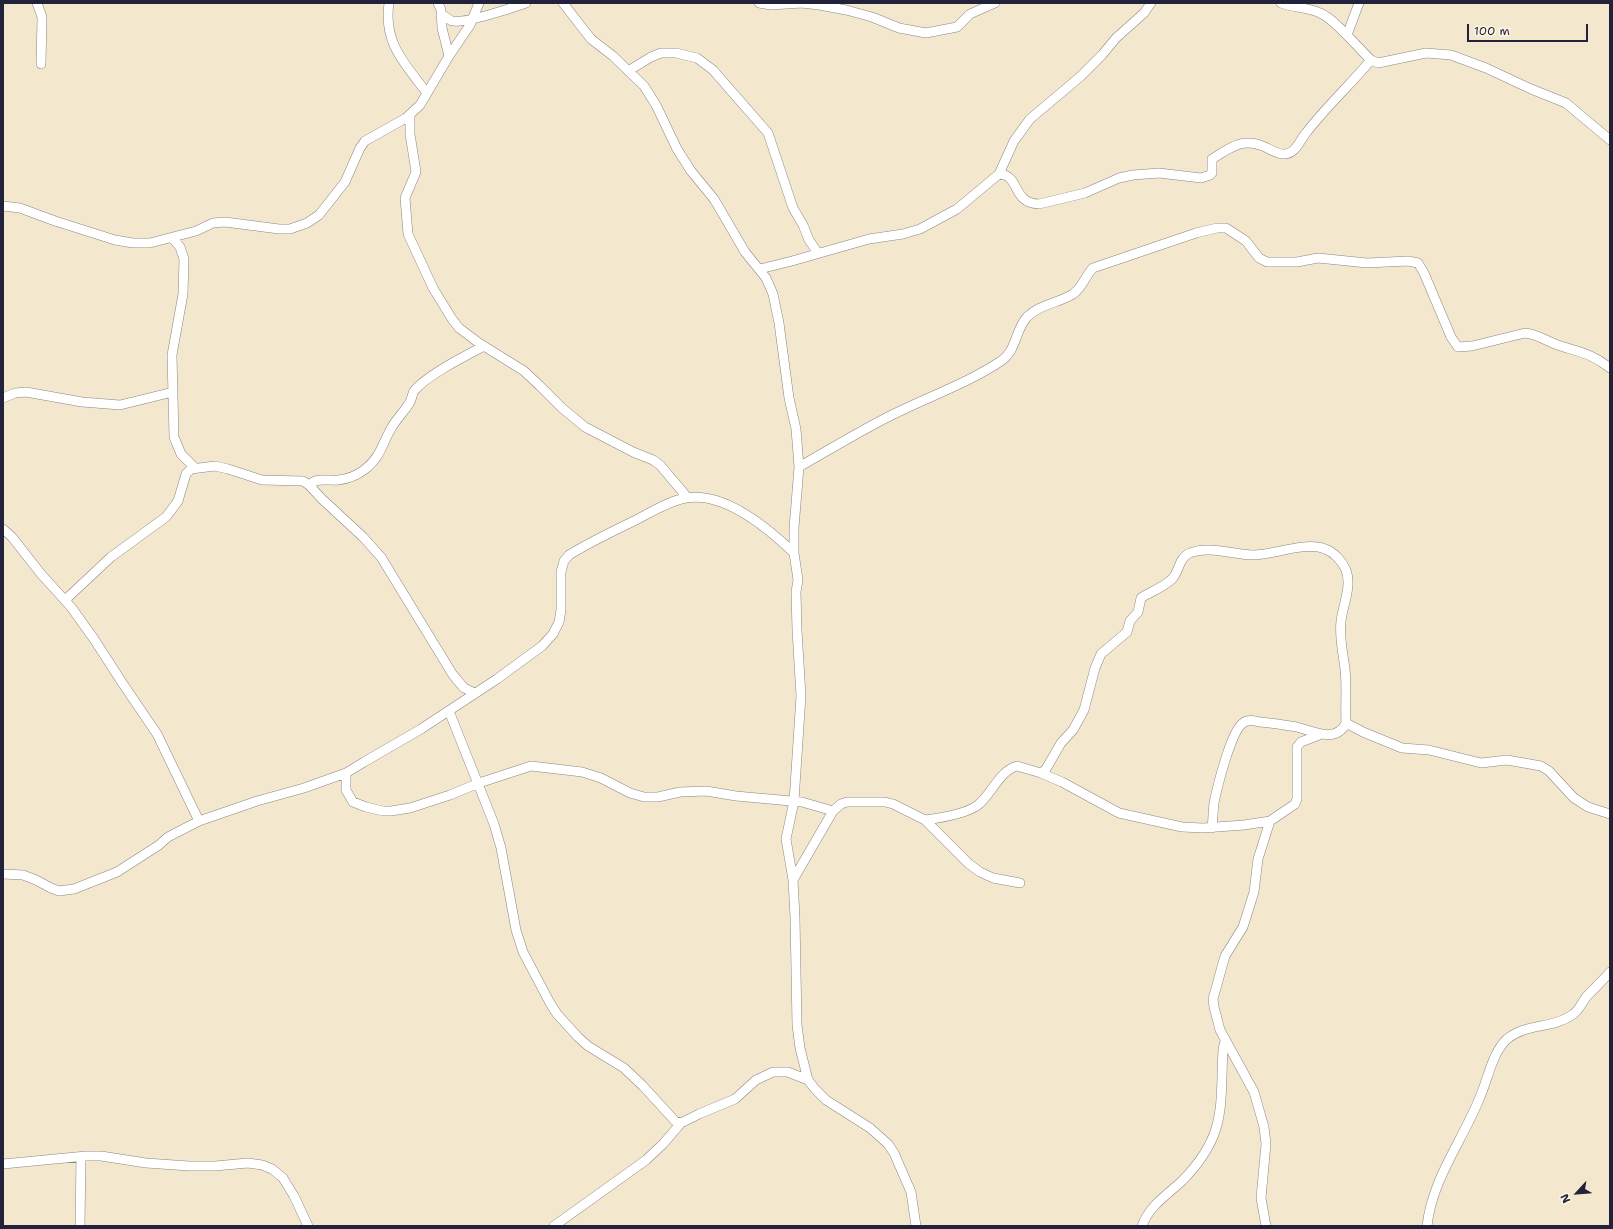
<!DOCTYPE html>
<style>
body{margin:0}
#map{position:relative;width:1613px;height:1229px;overflow:hidden;background:#f3e8cd;font-family:"Shantell Sans",sans-serif}
canvas{display:block}
.frame{position:absolute;inset:0;border:4px solid #22223b;pointer-events:none}
.north{position:absolute;left:1557px;top:1173px;width:40px;height:40px;-webkit-text-stroke:3px #fcf5e5;paint-order:stroke;rotate:244deg;font-size:11px;font-weight:700;line-height:16px;text-align:center;color:#22223b}
.north::after{content:'';display:block;margin:auto;width:14px;height:18px;background:#22223b;clip-path:polygon(50% 0,100% 100%,50% 72%,0 100%)}
.scale{position:absolute;left:1467px;top:24px;width:121px;height:18px;box-sizing:border-box;border:2px solid #22223b;border-top:0;padding-left:5px;font-size:12px;line-height:14px;white-space:nowrap;color:#22223b;-webkit-text-stroke:3px #fcf5e5;paint-order:stroke}
</style>
<div id="map">
<canvas width="1613" height="1229"></canvas>
<div class="frame"></div>
<div class="north">N</div>
<div class="scale">100 m</div>
</div>
<script>
const ctx = document.querySelector('canvas').getContext('2d');
ctx.lineJoin = 'round';
function strokePath(path, color, width, dash) { ctx.strokeStyle = color; ctx.lineWidth = width; ctx.lineCap = dash ? 'butt' : 'round'; ctx.setLineDash(dash || []); ctx.stroke(path); }
const minor = new Path2D(`
 M37,3L42,17L41,64
 M389,3C383,43 405,64 427,93
 M438,3L441,10L442,28L449,56
 M563,3L591,39L613,56L644,86L656,105L677,149L691,171L714,199L745,252L766,278L773,294L779,323L789,398L796,429L799,467L794,528V553L798,580L796,592L797,630L801,696L794,801L786,839L793,880L795,917L797,1025L800,1048L808,1080L815,1089L826,1100L870,1128L888,1144L894,1153L911,1192L916,1226
 M759,3L771,5L802,3L819,5L846,10L872,17L899,28L926,33L957,27L970,14L995,3
 M1281,3C1293,8 1308,7 1320,13C1335,19 1358,48 1371,60L1378,63L1426,53L1451,55L1486,68L1531,89L1566,103L1610,140
 M441,14C445,16 448,19 452,21C464,24 512,8 526,3
 M1347,35L1359,3
 M628,71L651,57L661,53H676L697,58L713,70L768,133L793,208L803,225L809,240L818,253
 M410,115V134L416,172L405,198L408,234L433,288L452,319L459,328L479,343L524,371L540,386L562,408L585,427L633,452L653,460L660,465L687,497
 M999,174C1021,175 1011,203 1039,204L1085,193L1119,178L1133,175L1159,173L1201,178L1210,175L1212,173V159C1231,147 1243,137 1265,147C1271,150 1279,155 1285,154C1296,153 1300,140 1306,133C1326,107 1350,85 1371,60
 M3,206L20,208L55,221L115,240L133,243H150L196,231L213,223L225,222L279,229H290L307,223L319,215L345,182L360,148L365,141L406,118L420,105L449,56L470,25L479,3
 M172,238L180,247L184,259L183,294L172,355L174,437L181,454L195,468
 M760,269L792,261L869,239L903,234L920,229L957,209L999,174L1014,141L1030,119L1081,76L1102,55L1116,38L1144,13L1151,3
 M3,398L15,393L26,392L82,402L120,405L173,392
 M799,467C827,451 855,434 884,419C922,399 965,385 1001,361C1017,350 1015,330 1027,317C1040,304 1059,303 1073,294C1083,287 1085,276 1093,268L1196,233L1217,228H1226L1246,241L1259,258L1267,262H1297L1318,258L1367,263L1408,261L1418,263L1424,273L1451,337L1458,347L1472,346L1525,333C1536,334 1545,340 1555,344C1577,352 1590,352 1610,368
 M309,485C318,477 328,481 338,480C348,479 356,476 364,470C382,456 381,445 392,427C397,418 405,411 410,402C412,399 412,394 414,391C427,375 465,356 484,346
 M3,529L12,537L41,574L71,607L94,639L123,684L157,734L199,821
 M65,600L111,557L166,517L178,501L186,474L191,469L215,466L228,469L262,480L303,481L309,485L322,499L363,537L381,557L453,675L464,688L475,693
 M449,711L494,824L501,848L516,930L523,952L550,1003L557,1014L578,1037L588,1046L624,1068L643,1086L675,1121L681,1123L699,1114L735,1099L756,1080L773,1072H788L808,1080
 M1346,723L1363,732L1402,748L1429,750L1481,763L1507,760L1541,766L1549,771L1574,798L1588,807L1610,814
 M346,773V790L353,802L366,807L383,811H391L410,808L450,795L479,783L531,766L582,772L601,778L630,793L644,797H658L680,792L706,791L736,796L802,802L833,811
 M1041,773L1046,769L1061,743L1073,730L1084,710L1095,668L1101,654L1127,632L1130,621L1138,612L1141,598C1150,592 1164,587 1172,579C1180,571 1178,558 1190,553C1208,545 1234,555 1253,555C1273,555 1306,541 1325,549C1334,552 1342,561 1346,570C1352,586 1343,605 1341,621C1339,637 1343,653 1345,669C1347,686 1345,706 1346,723C1336,744 1312,731 1297,727C1285,725 1273,723 1260,722C1255,721 1248,719 1243,723C1231,731 1217,788 1214,803C1213,811 1213,820 1212,828
 M925,820C940,818 966,814 978,805C992,794 999,771 1017,766L1041,773L1062,782L1119,813L1182,827L1203,828L1244,825L1270,821
 M3,874L23,875L36,880L51,888L59,891L74,889L117,872L159,845L168,837L199,821L257,801L304,788L346,773L364,762L421,729L497,679L542,646L553,634L559,622L561,610V572L564,561L569,555C590,542 613,531 636,520C651,512 669,501 686,498C724,491 768,528 794,553
 M793,880L833,811L841,804L847,802H885L893,804L925,820L969,864L980,872L993,878L1020,883
 M3,1164L86,1156H101L146,1163L189,1166H215L248,1163L262,1165L272,1169L283,1178L294,1196L308,1226
 M80,1226L81,1157
 M554,1226L646,1160L663,1144L681,1123
 M1142,1226C1149,1206 1167,1195 1182,1181C1227,1135 1220,1108 1223,1049L1225,1041
 M1266,1226L1261,1198L1266,1144L1264,1127L1254,1092L1220,1030L1214,1007L1213,999L1225,956L1243,927L1254,892L1258,859L1270,821L1295,804L1297,799V747L1301,742L1319,735
 M1427,1226C1432,1179 1463,1140 1480,1097C1488,1079 1492,1053 1507,1039C1526,1023 1552,1029 1572,1015C1579,1011 1582,1002 1587,996C1595,988 1603,980 1610,972`);
strokePath(minor, '#8a8584', 10);
strokePath(minor, '#fff', 9);
</script>
